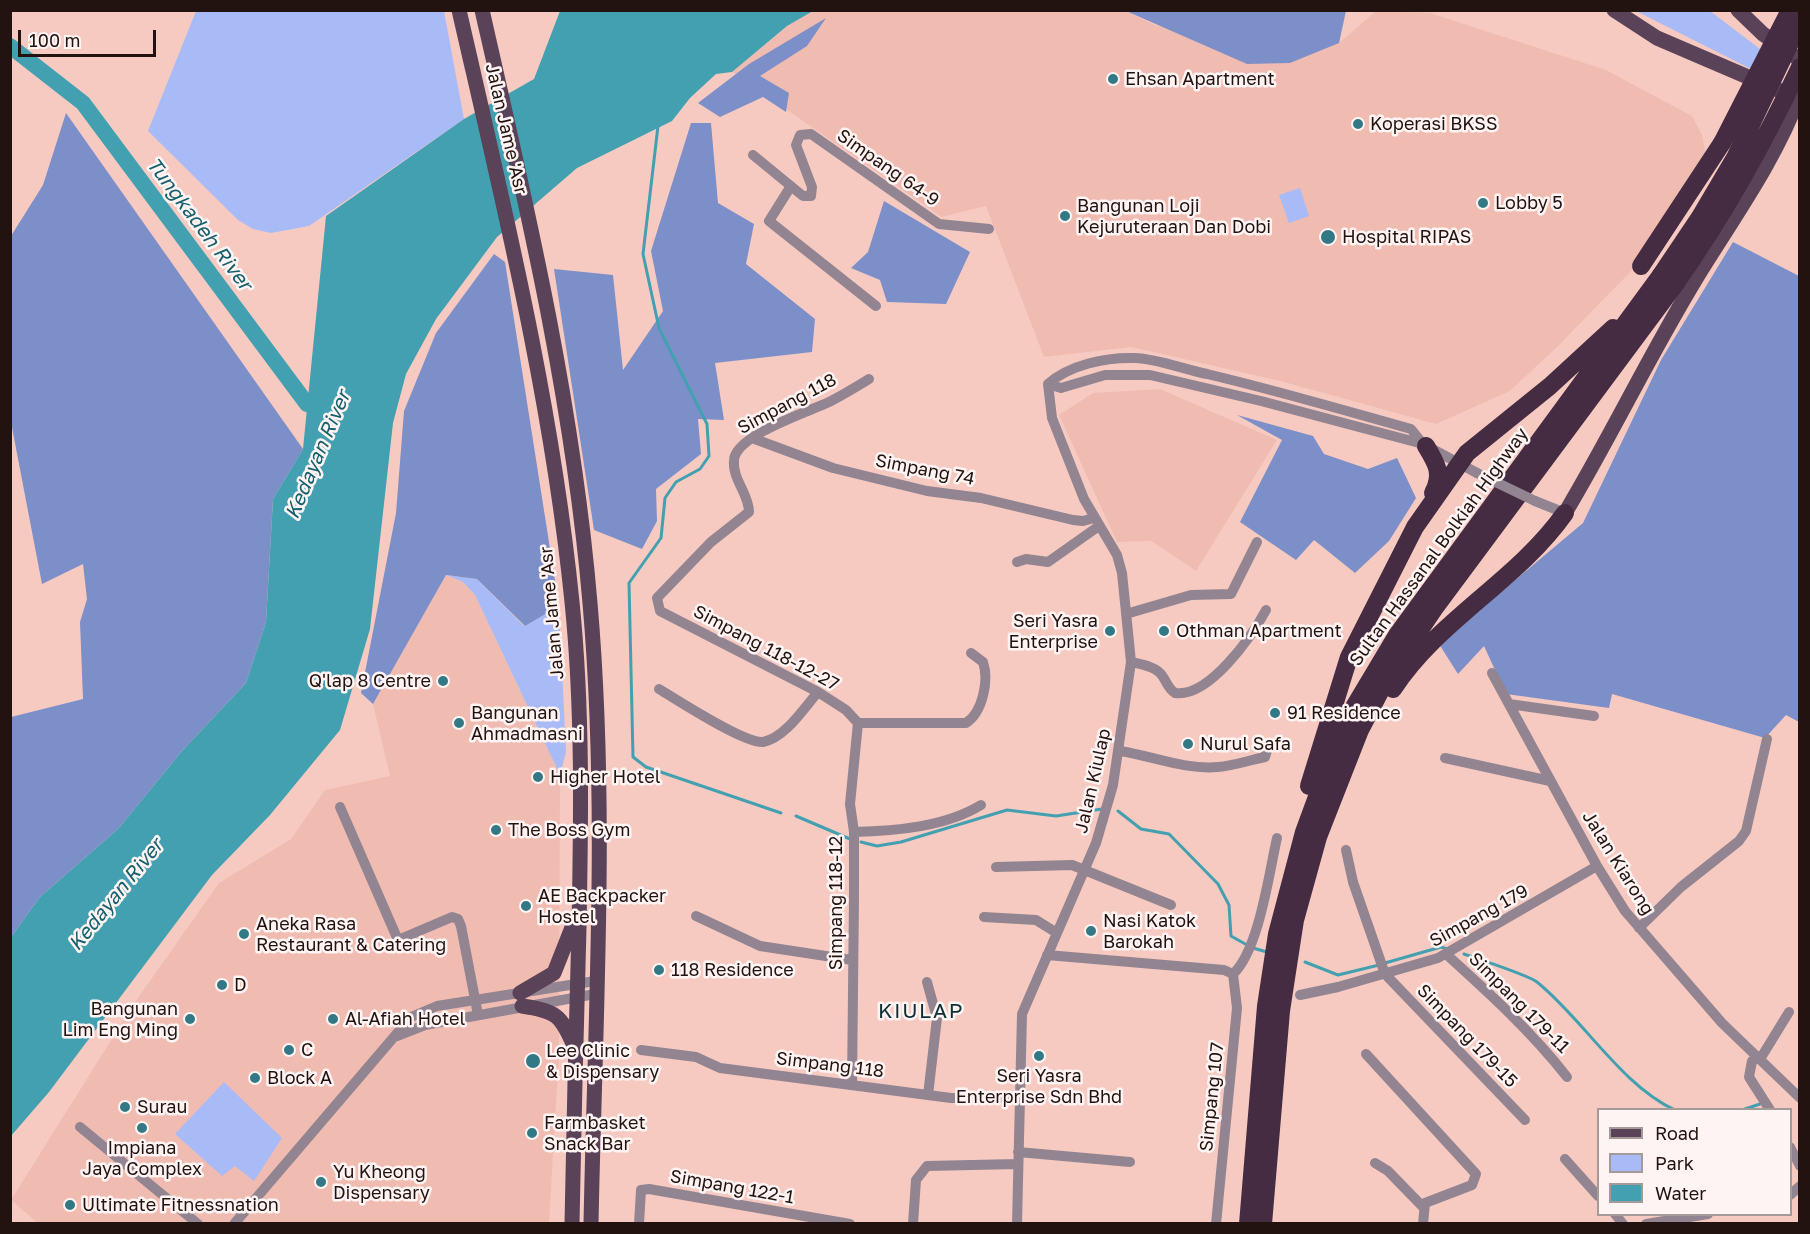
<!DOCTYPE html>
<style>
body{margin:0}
#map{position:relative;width:1810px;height:1234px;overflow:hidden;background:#f7cac1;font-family:"Golos Text",sans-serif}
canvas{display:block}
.frame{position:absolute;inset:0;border:12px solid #221310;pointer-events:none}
.legend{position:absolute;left:1597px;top:1108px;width:195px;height:108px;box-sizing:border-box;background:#fef4f3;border:2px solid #a69a98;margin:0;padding:8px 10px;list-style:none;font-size:18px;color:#221310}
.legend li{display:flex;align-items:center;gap:12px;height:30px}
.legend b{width:30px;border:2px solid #a69a98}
.scale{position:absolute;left:18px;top:30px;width:138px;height:27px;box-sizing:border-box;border:3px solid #221310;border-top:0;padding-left:8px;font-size:18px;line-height:21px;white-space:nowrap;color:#221310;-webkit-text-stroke:4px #fef4f3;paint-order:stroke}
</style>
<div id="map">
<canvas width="1810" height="1234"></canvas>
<div class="frame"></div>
<ul class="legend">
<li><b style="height:8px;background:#5a4358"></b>Road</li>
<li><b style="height:16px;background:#a8bbf6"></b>Park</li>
<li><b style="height:16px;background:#43a0b0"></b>Water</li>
</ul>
<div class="scale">100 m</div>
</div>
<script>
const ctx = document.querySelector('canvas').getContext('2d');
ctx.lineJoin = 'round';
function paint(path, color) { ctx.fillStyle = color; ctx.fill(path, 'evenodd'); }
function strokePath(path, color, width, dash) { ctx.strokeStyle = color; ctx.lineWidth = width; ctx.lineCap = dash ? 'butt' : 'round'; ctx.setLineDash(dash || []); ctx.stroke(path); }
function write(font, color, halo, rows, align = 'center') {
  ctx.font = font + ' "Golos Text",sans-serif'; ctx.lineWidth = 5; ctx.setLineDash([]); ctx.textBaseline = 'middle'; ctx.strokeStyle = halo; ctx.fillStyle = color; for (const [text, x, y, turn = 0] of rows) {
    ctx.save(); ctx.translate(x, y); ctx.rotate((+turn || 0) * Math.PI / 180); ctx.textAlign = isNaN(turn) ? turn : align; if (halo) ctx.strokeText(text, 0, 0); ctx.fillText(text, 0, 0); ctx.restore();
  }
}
paint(new Path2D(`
 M813,11H1126L1157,26L1339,43L1376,11L1430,13L1606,70L1692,116L1702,135L1706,155L1645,257L1557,347L1510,391L1436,424L1280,381L1131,347L1044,357L986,206L942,217L732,72L787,26Z
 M1160,389L1277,440L1196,571L1151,541L1117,542L1059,415L1093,393Z
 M446,575L463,582L475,595L560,775L559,1054L549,1223L39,1224L11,1200L135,1002L219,883L291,839L325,790L390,776L373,704Z`), '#f0bcb2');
paint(new Path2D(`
 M196,11H444L464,119L309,226L271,233L253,229L238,220L148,131Z
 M1636,11H1710L1764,52L1751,69Z
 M1300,188L1309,216L1289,223L1279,195Z
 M446,575L477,579L524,626L559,606L566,752L560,775L475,595L463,582Z
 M224,1082L282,1138L254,1181L235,1166L222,1176L175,1134Z`), '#a8bbf6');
paint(new Path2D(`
 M1126,11H1346L1339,43L1290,63L1247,64Z
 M826,18L807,46L760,76L789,93L786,112L763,97L720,117L698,103L749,64Z
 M66,113L303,449L273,499L266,622L246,683L182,751L118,829L40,897L11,937V717L83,699L80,622L87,599L83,564L42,584L10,417L11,236L43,185Z
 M691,123H711L718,203L754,224L746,264L815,319L812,352L715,363L724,420L698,419L701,454L656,489L657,521L642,549L594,530L554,269L613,275L623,370L663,311L651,251Z
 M884,201L970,252L946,304L887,302L880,280L851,268L868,252Z
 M1733,242L1799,276V722L1786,715L1765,738L1612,694L1609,708L1506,694L1484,646L1458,674L1439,644L1583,523L1661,360Z
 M494,254L505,262L559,606L525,626L477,579L446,575L373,704L361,693L396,513L404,411L436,333Z
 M1237,415L1313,436L1324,454L1368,469L1397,458L1416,498L1389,541L1355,573L1314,540L1296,560L1240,522L1282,440Z`), '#7c8fc9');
paint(new Path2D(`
 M560,11H813L787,26L732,72L716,74L690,98L672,121L577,168L497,237L436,319L406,374L393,423L370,629L340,730L270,815L212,875L49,1092L11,1136V937L40,897L118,829L182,751L246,683L266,622L273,499L303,449L326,216L464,119L534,79Z`), '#43a0b0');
strokePath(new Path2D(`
 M658,126L643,254L659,328L707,424L709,456L700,469L676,482L665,498L661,538L629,583L633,757L646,767L781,813
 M1118,811L1141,829L1169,834L1218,884L1229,905L1231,936L1247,945
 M796,816L850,839
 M861,842L877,846L901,842L1007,810L1056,816L1102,809
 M1253,948L1267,952
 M1464,954C1478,959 1528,975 1537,982C1583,1019 1621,1085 1675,1110
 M1305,962L1338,975L1379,965
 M1385,963L1441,947L1447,949
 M1742,1110L1760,1104`), '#43a0b0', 3);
strokePath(new Path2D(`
 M10,46L83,103L307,404L327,411`), '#43a0b0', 16);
strokePath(new Path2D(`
 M753,155L803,196H811L812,187L796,145L800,135L811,134L939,224L989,229
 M791,186L769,221L876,306
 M1048,384L1061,388L1105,375H1150L1261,401L1423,444L1477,473
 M1048,384C1069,365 1106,357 1135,358C1158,359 1183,369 1207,374C1275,390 1343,410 1411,429L1423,444
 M752,438L833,468L927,491L981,498L1073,520L1083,521L1094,518
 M1535,501L1565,513
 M1017,562L1026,559L1048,562L1099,526
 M1126,614L1191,595L1231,594L1257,542
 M1131,662C1140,664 1153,666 1160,673C1166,679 1167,688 1175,693C1209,698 1252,636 1266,610
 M1492,673L1597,866L1625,911L1722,1023L1800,1098
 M659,689C677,700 745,744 763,742C785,738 804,708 818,692
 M1509,704L1594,716
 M858,723L846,710L818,692L660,611L657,598L711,542L749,512C749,494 732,479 734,460C736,435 808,412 829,402C843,395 856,387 869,379
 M858,723H966C983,712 989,680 983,662L971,653
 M1120,751C1152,756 1185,770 1218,767C1233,766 1250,760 1265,757L1268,747
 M1445,758L1550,781
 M340,807L398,940L452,917L458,919L461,926L478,1015
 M854,832C895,831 945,827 981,805
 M1346,850L1353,882L1385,974L1525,1120
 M996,867L1072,865L1171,905
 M696,916L760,946L852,960
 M984,917L1036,920L1057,933
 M1639,928L1681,887L1739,841L1746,831L1767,739
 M1446,954C1488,992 1532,1032 1567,1077
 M1047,955L1224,970L1233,974L1237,1008L1216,1224
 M1233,974C1259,950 1269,873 1277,838
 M927,982L937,1018L928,1095
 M1300,995L1338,987L1438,958L1597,866
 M397,1036L425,1025L595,994
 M641,1050L696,1057L720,1068L951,1098H1018
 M1366,1054L1476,1174L1472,1185L1425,1203L1423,1224
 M852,1084L854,898V832L850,804L858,723
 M1770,1110L1749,1077L1752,1061L1762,1056L1789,1012
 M80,1127L198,1224
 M1790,1147L1800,1166
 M1018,1152L1130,1162
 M1565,1159L1598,1196
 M1375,1163L1388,1171L1423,1207
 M1790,1195L1800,1186
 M1615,1214L1623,1224
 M234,1224L411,1017L437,1006L595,981
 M639,1224L641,1190L649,1189L850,1224
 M913,1224L916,1180L927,1166L1017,1164
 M1017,1224L1022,1014L1096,843L1113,785L1131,662L1122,573L1117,555L1084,499L1052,418L1048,384
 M1646,1224L1708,1214`), '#928591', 10);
strokePath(new Path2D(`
 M459,10C504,207 552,402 572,602C583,710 581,820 579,928C576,1027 574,1125 572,1224
 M482,10C527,207 573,402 590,603C608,809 595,1017 591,1224
 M1614,10L1657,38L1797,98
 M1738,10L1763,34L1800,60
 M1565,513C1611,436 1650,354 1697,277C1734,217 1775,161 1800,94
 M520,993L554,973L573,925
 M522,1006C556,1011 561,1015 574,1046`), '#5a4358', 15);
strokePath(new Path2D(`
 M1641,266L1722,143
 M1426,446C1437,464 1443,474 1433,493
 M1393,689C1439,619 1517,581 1565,513
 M1309,786L1349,657L1415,527L1467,453L1550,386L1613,328
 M1248,1224L1266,1006L1277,934L1304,832L1336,745L1354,707L1397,635L1661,275
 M1263,1224L1281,1011L1295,920L1318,837L1360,730L1386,680L1434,609L1674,286`), '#462c43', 18);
strokePath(new Path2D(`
 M1477,473L1535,501`), '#928591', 10);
strokePath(new Path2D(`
 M1722,143L1790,10
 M1661,275L1700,217L1736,156L1800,22
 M1674,286C1725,213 1762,147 1800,67`), '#462c43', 18);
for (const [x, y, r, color] of [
 [1113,79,6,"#337985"],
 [1358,124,6,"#337985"],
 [1483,203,6,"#337985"],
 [1065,216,6,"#337985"],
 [1328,237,8,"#337985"],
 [1110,631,6,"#337985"],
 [1164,631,6,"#337985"],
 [443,681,6,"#337985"],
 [1275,713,6,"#337985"],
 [459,723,6,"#337985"],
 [1188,744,6,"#337985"],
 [538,777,6,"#337985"],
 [496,830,6,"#337985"],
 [526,906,6,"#337985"],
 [1091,931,6,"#337985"],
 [244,934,6,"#337985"],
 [659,970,6,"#337985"],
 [222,985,6,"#337985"],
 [190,1019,6,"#337985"],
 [333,1019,6,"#337985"],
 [289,1050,6,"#337985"],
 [1039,1056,6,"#337985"],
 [533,1061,8,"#337985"],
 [255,1078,6,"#337985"],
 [125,1107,6,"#337985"],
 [142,1128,6,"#337985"],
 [532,1133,6,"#337985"],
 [321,1182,6,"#337985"],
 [70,1205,6,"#337985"]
]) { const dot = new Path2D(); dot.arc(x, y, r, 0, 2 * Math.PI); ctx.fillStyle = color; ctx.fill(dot); strokePath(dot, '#fef4f3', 2); }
write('18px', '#221310', '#fef4f3', [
 ["Ehsan Apartment",1125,79],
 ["Koperasi BKSS",1370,124],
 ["Lobby 5",1495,203],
 ["Bangunan Loji",1077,206],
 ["Kejuruteraan Dan Dobi",1077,227],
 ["Hospital RIPAS",1342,237],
 ["Seri Yasra",1098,621,"right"],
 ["Enterprise",1098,642,"right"],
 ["Othman Apartment",1176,631],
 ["Q'lap 8 Centre",431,681,"right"],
 ["Bangunan",471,713],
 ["Ahmadmasni",471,734],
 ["91 Residence",1287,713],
 ["Nurul Safa",1200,744],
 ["Higher Hotel",550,777],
 ["The Boss Gym",508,830],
 ["AE Backpacker",538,896],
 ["Hostel",538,917],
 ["Nasi Katok",1103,921],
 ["Barokah",1103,942],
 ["Aneka Rasa",256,924],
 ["Restaurant & Catering",256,945],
 ["118 Residence",671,970],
 ["D",234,985],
 ["Bangunan",178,1009,"right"],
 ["Lim Eng Ming",178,1030,"right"],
 ["Al-Afiah Hotel",345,1019],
 ["C",301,1050],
 ["Lee Clinic",546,1051],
 ["& Dispensary",546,1072],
 ["Seri Yasra",1039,1076,"center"],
 ["Enterprise Sdn Bhd",1039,1097,"center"],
 ["Block A",267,1078],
 ["Surau",137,1107],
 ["Farmbasket",544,1123],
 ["Snack Bar",544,1144],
 ["Impiana",142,1148,"center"],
 ["Jaya Complex",142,1169,"center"],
 ["Yu Kheong",333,1172],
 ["Dispensary",333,1193],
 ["Ultimate Fitnessnation",82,1205]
], 'left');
write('18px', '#221310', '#fef4f3', [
 ["Jalan Jame 'Asr",506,129,77],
 ["Simpang 64-9",888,168,35],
 ["Simpang 118",787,404,-28],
 ["Simpang 74",925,470,11],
 ["Sultan Hassanal Bolkiah Highway",1439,547,-54],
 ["Jalan Jame 'Asr",552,613,-95],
 ["Simpang 118-12-27",766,648,28],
 ["Jalan Kiulap",1093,781,-77],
 ["Jalan Kiarong",1618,863,58],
 ["Simpang 118-12",836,903,-90],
 ["Simpang 179",1479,916,-29],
 ["Simpang 179-11",1519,1003,45],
 ["Simpang 179-15",1467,1036,46],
 ["Simpang 118",830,1065,7],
 ["Simpang 107",1212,1097,-84],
 ["Simpang 122-1",732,1187,10]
]);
write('italic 20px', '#14606c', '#fef4f3', [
 ["Tungkadeh River",199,224,53],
 ["Kedayan River",318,455,-67],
 ["Kedayan River",116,895,-51]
]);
ctx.letterSpacing = '1.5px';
write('21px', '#0e3035', '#fef4f3', [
 ["KIULAP",921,1011]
]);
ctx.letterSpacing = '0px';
</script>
